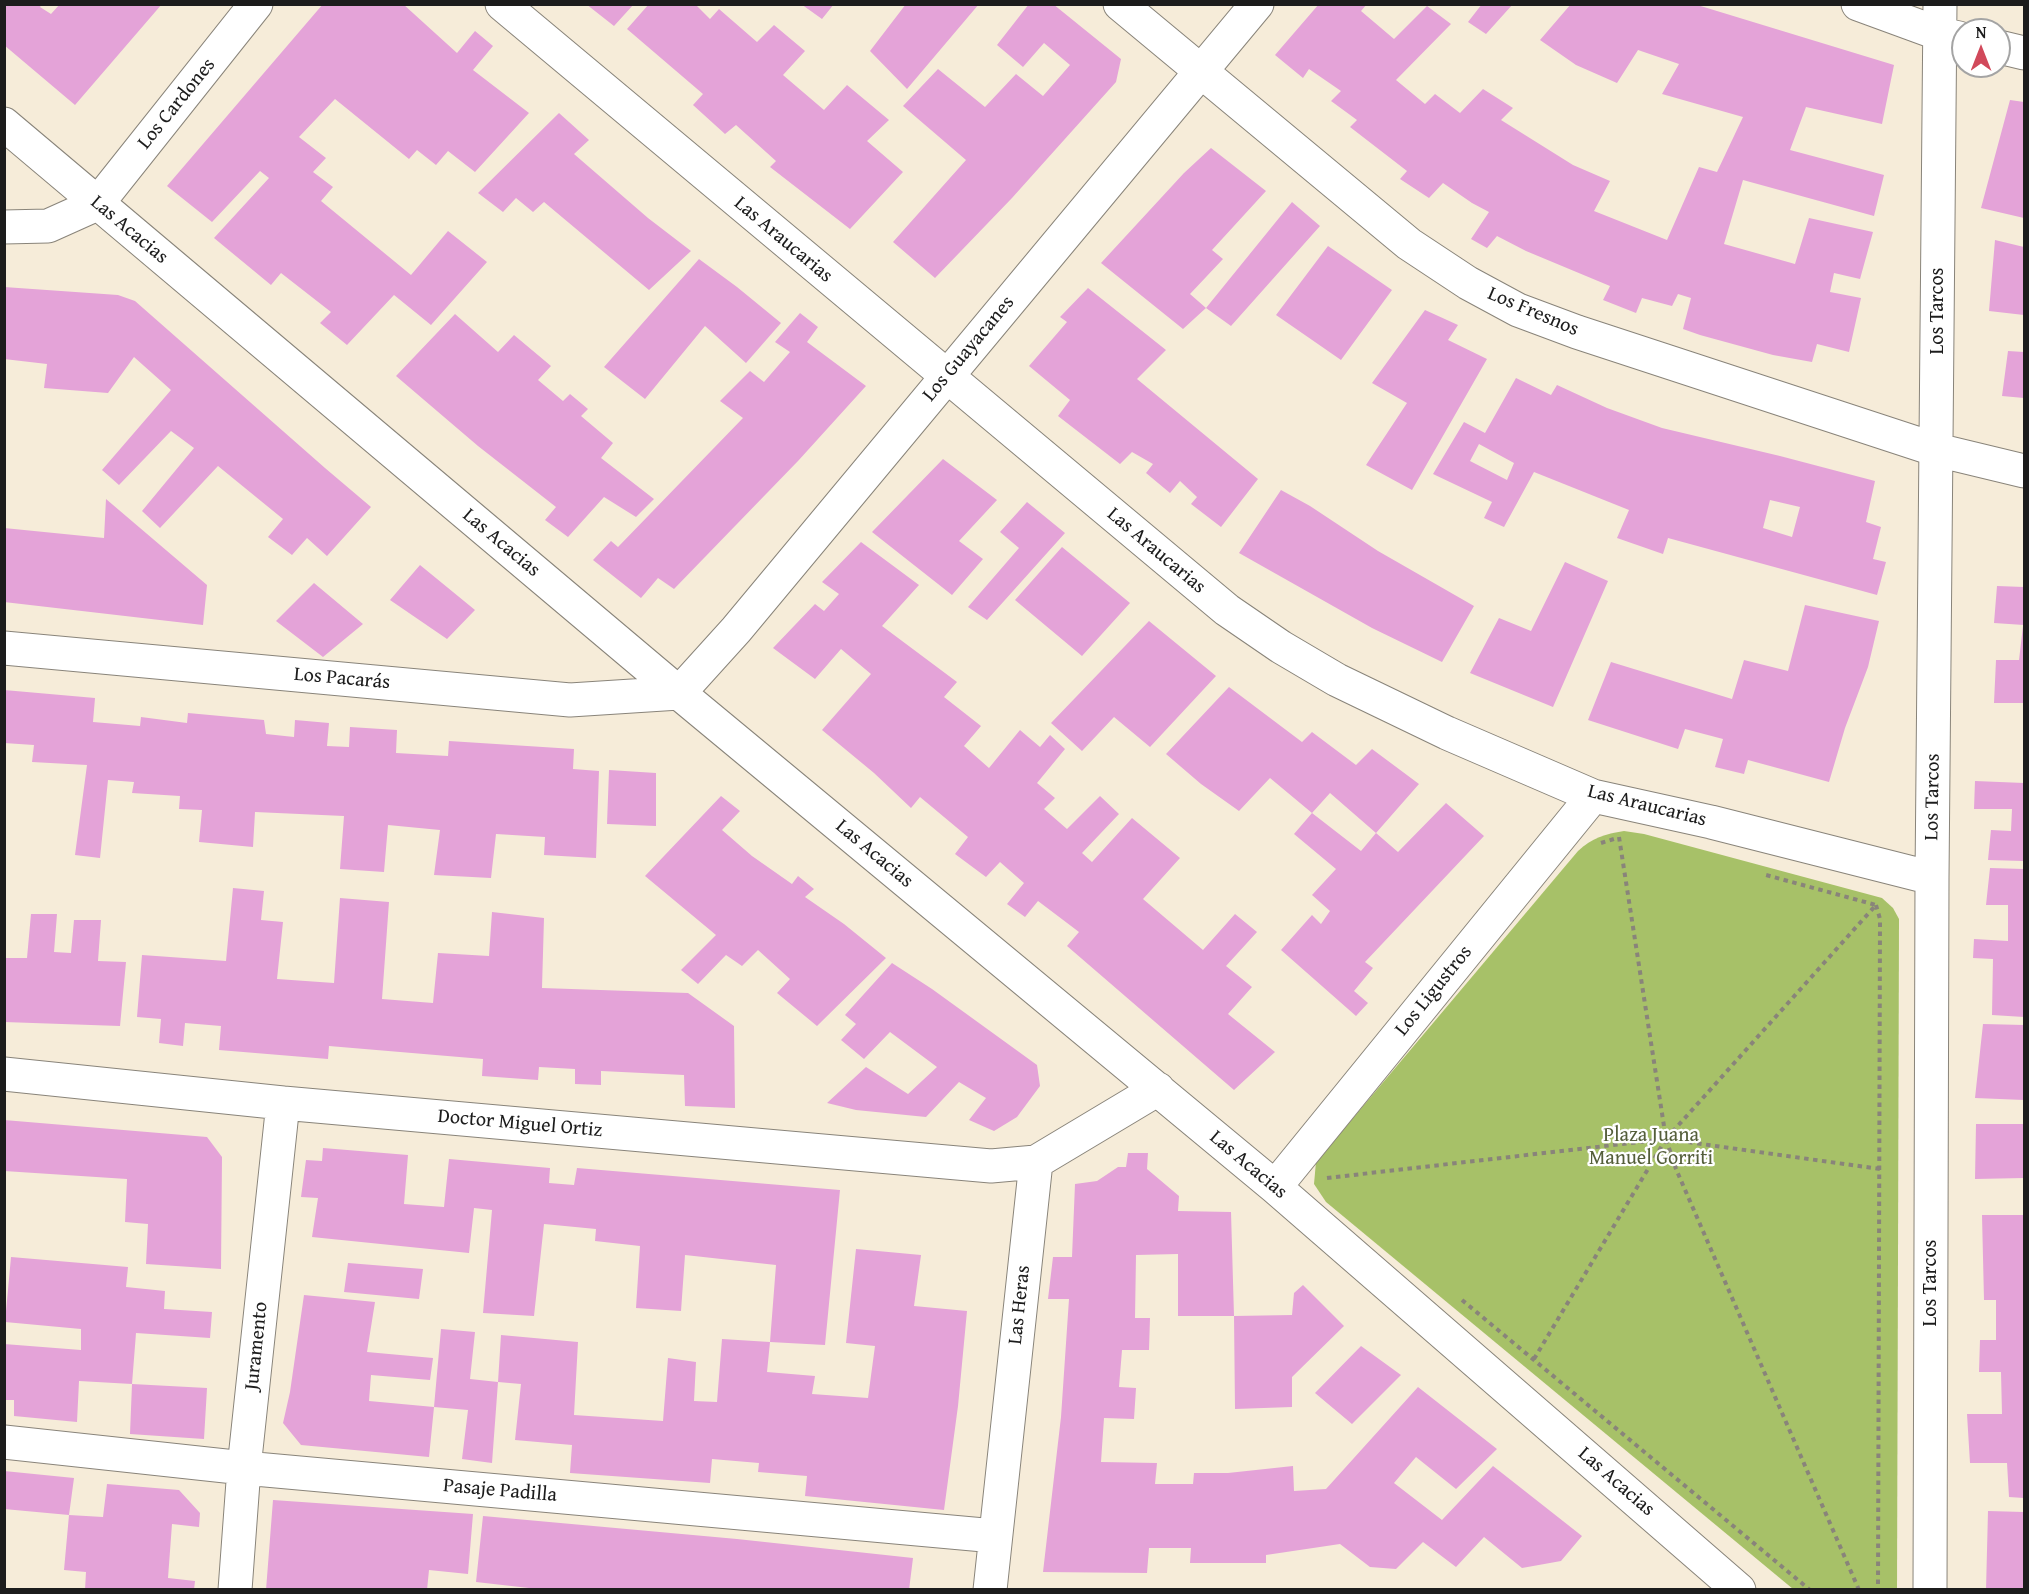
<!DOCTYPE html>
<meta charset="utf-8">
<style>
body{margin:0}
#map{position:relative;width:2029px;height:1594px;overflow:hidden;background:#f6ecd9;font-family:"Gentium Book Plus",serif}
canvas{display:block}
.frame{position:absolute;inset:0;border:6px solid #1c1c1c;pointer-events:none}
.north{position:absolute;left:1951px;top:18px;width:60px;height:60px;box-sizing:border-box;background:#fff;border:2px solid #a4a4a4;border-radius:50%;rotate:0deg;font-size:16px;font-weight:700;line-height:24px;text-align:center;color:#1c1c1c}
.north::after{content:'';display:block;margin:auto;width:21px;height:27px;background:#d1495b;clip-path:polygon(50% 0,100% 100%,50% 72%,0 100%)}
</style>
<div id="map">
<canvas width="2029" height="1594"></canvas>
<div class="frame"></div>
<div class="north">N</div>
</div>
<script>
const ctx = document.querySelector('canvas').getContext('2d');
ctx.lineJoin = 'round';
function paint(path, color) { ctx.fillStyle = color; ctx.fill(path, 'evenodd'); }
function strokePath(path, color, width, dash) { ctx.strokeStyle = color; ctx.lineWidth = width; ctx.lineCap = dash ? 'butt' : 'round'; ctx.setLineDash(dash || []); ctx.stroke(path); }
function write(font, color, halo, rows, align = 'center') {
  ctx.font = font + ' "Gentium Book Plus",serif'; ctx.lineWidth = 4.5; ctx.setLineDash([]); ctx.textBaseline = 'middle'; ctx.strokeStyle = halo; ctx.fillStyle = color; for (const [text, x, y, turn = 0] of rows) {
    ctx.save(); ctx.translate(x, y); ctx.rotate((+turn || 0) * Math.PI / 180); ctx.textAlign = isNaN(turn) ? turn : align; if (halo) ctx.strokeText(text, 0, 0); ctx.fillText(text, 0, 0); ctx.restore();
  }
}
paint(new Path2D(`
 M1624,831L1644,834L1882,898L1893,908L1899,919L1897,1589H1793L1326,1202L1314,1184L1316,1162L1578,851C1592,838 1605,834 1624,831Z`), '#a7c168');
paint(new Path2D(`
 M4,4H42L40,7L51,14L60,4H162L75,105L4,45Z
 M323,4H403L457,53L475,31L493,46L473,70L529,113L475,172L448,151L436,165L417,150L409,159L335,99L299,137L326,158L313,172L333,187L321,201L411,275L448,231L487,262L431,325L394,295L347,345L320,323L331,312L281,273L271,285L214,238L269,178L260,171L212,222L167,186Z
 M586,4H634L614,26Z
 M649,4H695L710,19L719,9L757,42L774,25L805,51L783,75L824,110L847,85L889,120L867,141L903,172L850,229L770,167L776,161L736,125L725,134L693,105L703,94L627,29Z
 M801,4H834L822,19Z
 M906,4H979L907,89L870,51Z
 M1029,4H1053L1121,59L1116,82L1012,198L935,278L893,242L966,160L903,106L938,69L985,107L1016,74L1043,96L1070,65L1044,43L1023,67L997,45Z
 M1319,4H1367L1361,11L1394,39L1427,6L1451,24L1396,80L1425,104L1435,94L1460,113L1483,89L1513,108L1501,120L1573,165L1610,181L1594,211L1667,240L1699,167L1717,172L1743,117L1662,94L1679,64L1638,50L1617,83L1576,65L1540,40L1571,4H1694L1894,65L1882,124L1806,107L1790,150L1884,175L1874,216L1743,180L1724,244L1795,264L1809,218L1873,232L1860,279L1834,273L1830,292L1861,298L1849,352L1817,344L1812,362L1773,355L1700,335L1683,329L1691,298L1678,294L1672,306L1642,298L1636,313L1603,300L1610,286L1526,251L1497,236L1487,248L1471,239L1489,212L1472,203L1443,183L1429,198L1400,179L1407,171L1350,127L1357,120L1331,101L1341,91L1309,69L1303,78L1275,55Z
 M1482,4H1513L1486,34L1468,22Z
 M2010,100L2024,102V218L1981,208Z
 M559,113L589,140L574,154L648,218L691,251L649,290L544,202L533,212L516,198L503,212L478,193Z
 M1211,148L1266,191L1212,250L1223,259L1190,294L1206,308L1183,329L1101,263L1184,173Z
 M1292,202L1320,226L1231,326L1206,308Z
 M1995,240L2024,247V315L1989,311Z
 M1328,246L1392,290L1341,360L1276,315Z
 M699,259L737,287L781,323L746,363L705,326L645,399L604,367Z
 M4,287L118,295L135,301L325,468L371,507L327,556L307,538L292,555L268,537L283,519L218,466L160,528L142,511L194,448L171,431L119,485L102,470L171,390L134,357L108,393L44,388L47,364L4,359Z
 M1088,288L1166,350L1137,379L1258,479L1221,527L1191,504L1197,497L1180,481L1170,493L1146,473L1153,464L1132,452L1120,464L1058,416L1070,400L1029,366L1067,322L1060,317Z
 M1425,310L1458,325L1448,340L1487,359L1412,490L1366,465L1407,403L1372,383Z
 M800,313L818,327L807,342L866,386L798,461L674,589L658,578L641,598L593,560L611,541L618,547L743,418L720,401L750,371L764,382L790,352L775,342Z
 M455,314L498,352L514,335L551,366L538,380L563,401L570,394L588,409L581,416L613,443L601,458L654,499L636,517L604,497L568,537L545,520L556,507L478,446L396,376Z
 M2008,351L2024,352V398L2002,396Z
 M1516,378L1551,395L1557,385L1607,408L1662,428L1780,456L1875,481L1866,522L1881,527L1873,559L1886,562L1877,595L1668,538L1663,554L1617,538L1629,510L1534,472L1504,527L1484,518L1492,502L1433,474L1464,422L1485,433ZM1479,444L1514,463L1507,480L1470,461ZM1770,500L1800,507L1792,537L1763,528Z
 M943,459L997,500L959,541L983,559L952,595L872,532Z
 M1281,490L1310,506L1378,551L1474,606L1442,662L1372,628L1239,553Z
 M106,499L207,585L203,625L4,602V528L104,538Z
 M1027,502L1065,533L987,620L968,607L1019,548L1000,532Z
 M861,542L919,585L882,626L957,682L944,697L981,726L964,746L989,768L1020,730L1040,747L1050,735L1065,749L1037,783L1055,798L1044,809L1067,829L1100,796L1119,814L1082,853L1092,862L1132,818L1180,858L1143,899L1203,950L1235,914L1257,932L1226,966L1252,987L1228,1014L1275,1052L1234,1090L1067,946L1079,932L1038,901L1025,917L1007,904L1024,883L1000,862L986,877L955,854L968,837L920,797L911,808L874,773L822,730L871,674L841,649L815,679L773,648L815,604L824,611L839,594L822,582Z
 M1062,547L1130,603L1082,656L1015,600Z
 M1565,562L1608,581L1553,707L1470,673L1499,618L1531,631Z
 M420,565L475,610L447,639L390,600Z
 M314,583L363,624L323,657L276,621Z
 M1997,586L2024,587V625L1994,623Z
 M1805,605L1879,621L1868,667L1845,728L1829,782L1748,760L1744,774L1715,767L1723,739L1685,729L1678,749L1588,720L1611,662L1732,699L1744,660L1788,671Z
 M1149,621L1216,676L1150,747L1114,717L1082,751L1051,723Z
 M2023,626H2024V703H1994L1996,660H2019Z
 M1229,687L1302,742L1312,732L1356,765L1372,749L1419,784L1376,833L1330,793L1312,813L1361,851L1376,833L1398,852L1446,803L1484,836L1365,962L1373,968L1354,991L1368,1003L1356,1016L1281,950L1312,915L1321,924L1330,911L1312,895L1336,869L1294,834L1312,813L1270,778L1239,811L1201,784L1166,754Z
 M4,690L95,698L93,722L140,726L141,717L187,723L188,713L264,720L266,734L294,737L295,720L329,723L327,746L349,747L350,727L397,730L396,753L448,756L449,741L574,749L573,769L599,771L596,858L544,855L545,837L496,834L491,878L434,875L440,830L388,825L384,872L340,869L344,816L255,812L253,847L199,842L202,810L179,809L180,796L132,793L134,782L108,780L100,858L75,855L87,765L32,762L34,745L4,743Z
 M609,770L656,773V826L607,824Z
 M1975,781L2024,783V861L1988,860L1991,830L2011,831L2012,809H1974Z
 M721,796L740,811L722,830L752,856L792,884L798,876L814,889L805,897L844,924L886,958L817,1026L777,993L790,979L758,950L742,966L726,955L698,984L681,970L716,935L645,876Z
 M1990,868L2024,869V1017L1992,1015L1993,959L1973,958L1974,939L2008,941V905H1986Z
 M233,888L264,891L261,920L283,922L277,979L334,983L340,898L389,902L382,999L433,1003L438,953L489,956L492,912L544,918L542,988L688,993L734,1026L735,1108L685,1106L684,1075L601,1071V1085L575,1084V1069L539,1067L538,1080L482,1076L483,1059L329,1046L328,1059L219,1050L221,1026L185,1023L183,1046L159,1043L161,1019L137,1017L142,955L226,961Z
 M31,914H57L54,952L71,953L74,920H101L98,961L126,962L120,1026L4,1022V958H27Z
 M892,963L932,989L1037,1065L1040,1086L1017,1117L994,1131L969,1120L986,1098L959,1082L926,1117L856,1110L827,1103L866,1067L908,1094L937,1067L890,1032L864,1059L841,1040L856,1024L845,1015Z
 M1983,1024L2024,1025V1100L1975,1098Z
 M4,1120L207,1137L222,1157L221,1269L146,1264L148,1224L125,1222L127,1179L4,1171Z
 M1976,1124H2024V1178L1975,1179Z
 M323,1148L408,1155L404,1204L444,1207L449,1159L550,1168L549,1183L574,1185L577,1168L840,1190L825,1345L770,1342L767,1372L815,1376L812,1394L868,1398L875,1346L846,1343L856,1249L921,1255L914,1306L967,1311L958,1406L944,1510L805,1496L807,1476L758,1472L759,1463L712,1459L710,1483L570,1473L572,1445L515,1440L521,1384L498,1382L501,1335L578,1342L574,1415L663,1421L668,1358L696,1362L694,1401L717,1402L722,1339L770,1342L776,1265L685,1255L681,1311L636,1308L640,1246L595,1241L596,1229L544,1224L534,1316L483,1313L492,1210L474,1208L469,1253L312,1237L318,1198L301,1197L306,1160L322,1161Z
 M1128,1153H1148L1147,1169L1179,1196L1178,1211L1231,1212L1234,1316L1292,1315L1294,1293L1303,1285L1344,1326L1292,1377V1407L1235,1409L1234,1316H1178V1254L1136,1255L1135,1318H1150L1149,1350H1122L1119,1387L1136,1388L1134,1419L1104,1418L1101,1462L1157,1463L1155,1484H1193L1194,1473H1228L1293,1466L1294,1491L1326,1489L1418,1387L1497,1449L1456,1489L1416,1457L1394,1483L1442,1520L1493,1466L1582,1536L1561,1561L1522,1568L1484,1537L1456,1567L1423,1542L1396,1569L1370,1567L1340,1544L1266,1555V1563H1190L1191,1548H1149L1147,1573L1043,1572L1061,1417L1069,1299H1048L1053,1257H1072L1075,1184L1097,1181L1118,1167H1126Z
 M1982,1215H2024V1498L2009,1497L2007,1463H1970L1967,1414H2002L2001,1372H1979L1980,1340H1996V1300H1984Z
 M11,1257L128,1267L126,1287L165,1291L164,1309L212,1312L210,1338L136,1333L132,1384L79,1381L77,1422L14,1416V1400H4V1344L81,1350V1329L5,1322Z
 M348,1263L423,1269L419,1299L344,1292Z
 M304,1295L375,1302L367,1352L433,1358L430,1380L371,1375L369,1401L434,1407L429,1457L301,1445L283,1423L290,1392Z
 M441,1329L475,1332L470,1379L498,1382L492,1463L462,1459L468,1410L434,1407Z
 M1361,1346L1401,1375L1352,1424L1315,1393Z
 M132,1384L207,1388L204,1439L130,1434Z
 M4,1471L74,1478L69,1515L4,1509Z
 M107,1484L179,1490L200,1513L199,1527L172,1524L168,1578L195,1581L194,1590H85L86,1572L64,1570L69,1515L103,1517Z
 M273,1500L473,1514L468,1574L429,1570L427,1590H266Z
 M1988,1511L2024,1512V1590H1986Z
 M483,1516L737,1539L913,1558L909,1590H529V1588L476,1582Z`), '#e4a3d8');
const minor = new Path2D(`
 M502,4L1227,610L1281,647L1337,680L1447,733L1593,796L1711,822L1932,878
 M1120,4L1409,244L1468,283L1518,310L1577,332L1937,450L2024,471
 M1858,4L1940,34L1959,38
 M1999,47L2024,53
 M4,124L679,693L1275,1187L1739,1590
 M4,227L48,226L97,204L256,4
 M4,648L570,700L679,693L736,630L1257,4
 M4,1074L283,1103L991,1166L1036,1162L1158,1089
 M1275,1187L1593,796
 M4,1442L244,1468L995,1536
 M235,1590L244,1468L283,1103
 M990,1590L1036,1162
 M1930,1590L1932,878L1940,4`);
strokePath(minor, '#89847a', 35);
strokePath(new Path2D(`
 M1619,837L1666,1139L1676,1169L1859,1590
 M1601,843L1617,838
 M1876,905L1880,919L1878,1590
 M1327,1178L1666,1139L1876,905L1766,875
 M1462,1300L1810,1590
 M1534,1359L1666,1139L1880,1169`), '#89847a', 4, [4.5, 4.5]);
strokePath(minor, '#fff', 33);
write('20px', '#1c1c1c', '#fff', [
 ["Los Cardones",177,104,-51],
 ["Las Acacias",129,230,40],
 ["Las Araucarias",783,240,40],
 ["Los Tarcos",1938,311,-90],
 ["Los Fresnos",1533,312,23],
 ["Los Guayacanes",969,349,-50],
 ["Las Acacias",501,543,40],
 ["Las Araucarias",1156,551,40],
 ["Los Pacarás",342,679,5],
 ["Los Tarcos",1933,797,-89],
 ["Las Araucarias",1647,806,14],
 ["Las Acacias",874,854,40],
 ["Los Ligustros",1434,991,-51],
 ["Doctor Miguel Ortiz",520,1124,5],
 ["Las Acacias",1248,1165,40],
 ["Los Tarcos",1931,1283,-90],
 ["Las Heras",1020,1305,-84],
 ["Juramento",257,1346,-84],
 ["Las Acacias",1616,1482,41],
 ["Pasaje Padilla",500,1491,5]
]);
write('20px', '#545e3a', '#fff', [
 ["Plaza Juana",1651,1136],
 ["Manuel Gorriti",1651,1159]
]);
</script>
